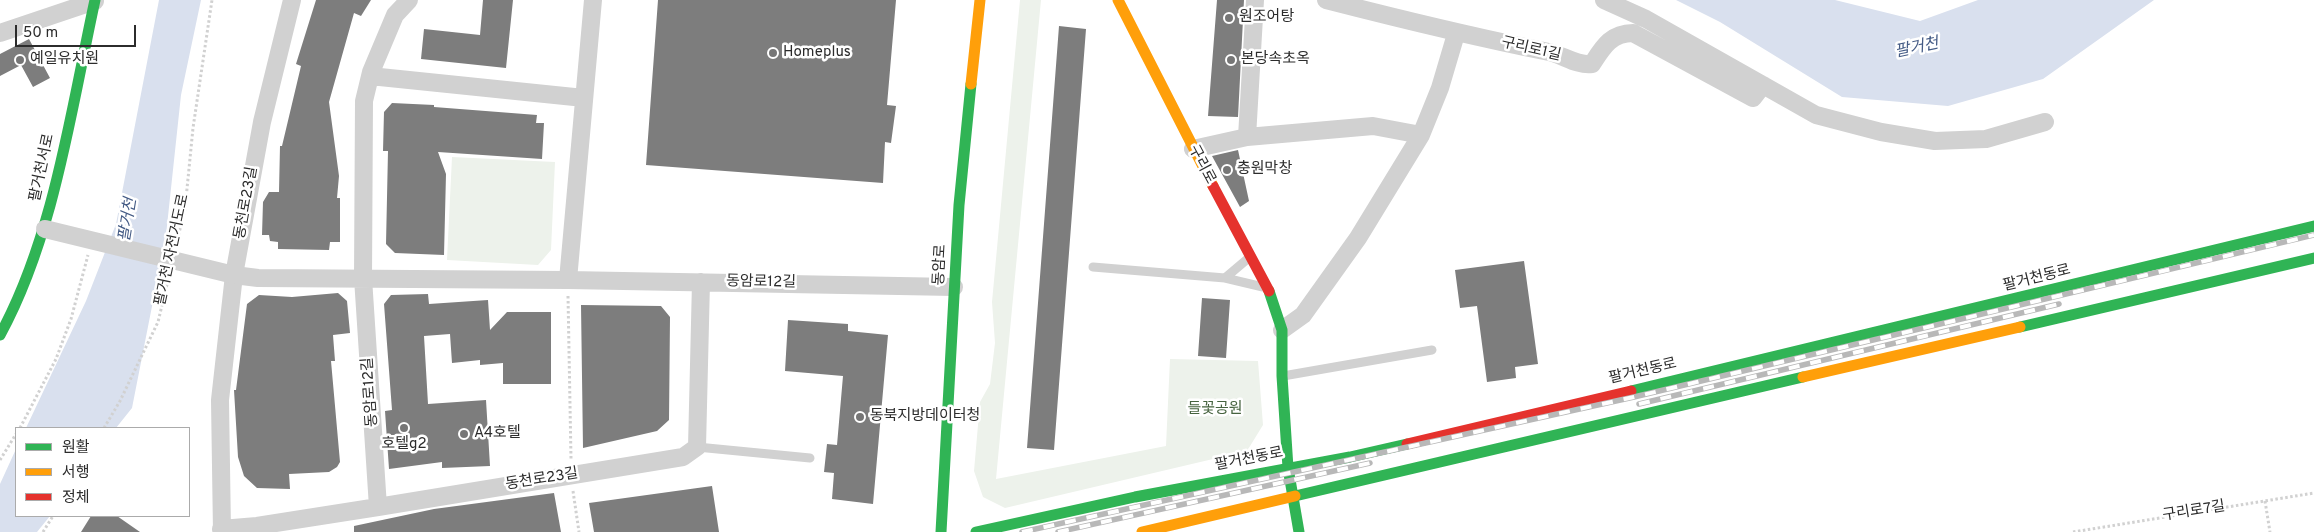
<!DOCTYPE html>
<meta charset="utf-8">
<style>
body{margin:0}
#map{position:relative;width:2314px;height:532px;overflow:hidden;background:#fff;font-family:Overpass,"Noto Sans KR",sans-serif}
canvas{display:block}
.legend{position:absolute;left:15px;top:427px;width:175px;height:90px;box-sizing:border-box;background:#fff;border:1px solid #ababab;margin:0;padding:6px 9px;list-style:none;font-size:15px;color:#2c2c2c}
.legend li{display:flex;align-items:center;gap:10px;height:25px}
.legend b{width:25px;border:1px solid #ababab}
.scale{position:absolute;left:15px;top:25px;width:121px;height:22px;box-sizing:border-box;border:2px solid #2c2c2c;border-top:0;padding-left:6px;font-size:15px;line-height:18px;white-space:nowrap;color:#2c2c2c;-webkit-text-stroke:4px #fff;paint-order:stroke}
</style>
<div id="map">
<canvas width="2314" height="532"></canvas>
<ul class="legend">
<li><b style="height:6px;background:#30b455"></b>원활</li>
<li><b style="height:6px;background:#ff9f0a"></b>서행</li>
<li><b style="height:6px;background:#e5322d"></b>정체</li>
</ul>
<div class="scale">50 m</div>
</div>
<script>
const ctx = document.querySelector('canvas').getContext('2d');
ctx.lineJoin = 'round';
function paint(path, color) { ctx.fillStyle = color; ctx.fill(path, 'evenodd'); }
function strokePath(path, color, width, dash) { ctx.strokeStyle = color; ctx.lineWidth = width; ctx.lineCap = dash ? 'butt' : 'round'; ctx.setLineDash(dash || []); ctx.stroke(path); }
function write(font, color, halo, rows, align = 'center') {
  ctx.font = font + ' Overpass,"Noto Sans KR",sans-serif'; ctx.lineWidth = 5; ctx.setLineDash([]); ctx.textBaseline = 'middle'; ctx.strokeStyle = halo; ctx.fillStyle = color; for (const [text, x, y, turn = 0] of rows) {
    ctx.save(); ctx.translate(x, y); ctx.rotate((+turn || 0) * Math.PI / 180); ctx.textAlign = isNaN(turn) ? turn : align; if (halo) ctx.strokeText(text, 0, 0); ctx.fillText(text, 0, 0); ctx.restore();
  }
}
paint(new Path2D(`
 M1020,0H1041L996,479L1166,446L1170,359L1258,361L1263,425L1247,451L1005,508L983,497L974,471L980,402L990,384L995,343L992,302Z
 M452,157L555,162L551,250L538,265L447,260Z`), '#edf2eb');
paint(new Path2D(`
 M159,0H201L181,95L166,235L132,408L116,428H26L86,301L116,224Z
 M1676,0H1835L1920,21L1978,0H2154L2043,79L1948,106L1842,97L1720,22Z
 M16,449V516H50L37,532H0V484Z`), '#d9e0ee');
paint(new Path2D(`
 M316,0H371L361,16L354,13L329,102L339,176L337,198H340V242H330L329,250L278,249V242L270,241L269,235H262L263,202L269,192H279L280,146H282L301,66L296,64Z
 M483,0H513L506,68L421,59L424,29L480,35Z
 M658,0H896L887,105L896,106L891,143L885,142L883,183L646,165Z
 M1217,0H1244L1238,117L1208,116Z
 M1059,26L1086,29L1054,450L1027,448Z
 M29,39L50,78L33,87L21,65L0,76V54Z
 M392,103L434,105V107L537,115L536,123H544L542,159L438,152L446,174L444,255L395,253L386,244L388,151H383L384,112Z
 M1238,150L1249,201L1240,207L1212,156Z
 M1524,261L1538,364L1515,367L1516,378L1487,382L1477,306L1460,308L1455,270Z
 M338,293L347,301L350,333L333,335L335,361H331L340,462L337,467L329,472L289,474L290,489L257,488L244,476L238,457L234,390H236L247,304L259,295L292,297Z
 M428,294L429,304L488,300L490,330L507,312H551V384H503V363L480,365V360L452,363L450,334L424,336L428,404L486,400L490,466L442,468V462L389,469L385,411L392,410L384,304L391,295Z
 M1202,298L1230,300L1226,358L1198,356Z
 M581,305L661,306L670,317L669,420L657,431L583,448Z
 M788,320L848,324V331L888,335L873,504L832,499L834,473L824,472L827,444L837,445L843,376L785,371Z
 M712,486L719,532H594L589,503Z
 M554,493L561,532H354V526L434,509Z
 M91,516H117L140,532H81Z`), '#7d7d7d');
strokePath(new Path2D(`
 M176,245L185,209L193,128L212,0
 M568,296L571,459
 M20,428L56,359L71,319L88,255
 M104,428L120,401L158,322L169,276
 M0,460L16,434
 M573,491L579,532
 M2265,501L2270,532
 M43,532L53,516
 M2073,532L2314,493`), '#d1d1d1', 3, [2.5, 2.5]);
strokePath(new Path2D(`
 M1251,256L1225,278L1263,287
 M1093,267L1225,278
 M1283,376L1432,350
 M697,447L810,458`), '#d1d1d1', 9);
strokePath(new Path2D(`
 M1326,0C1400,19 1474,37 1549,52C1563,55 1577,66 1592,64C1603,47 1611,33 1633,33L1753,98L1763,85
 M1604,0L1646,19L1816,115L1881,132L1935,141L1986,139L2045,122
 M0,33L95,1
 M370,76L584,98
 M1247,137L1255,0
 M1193,149L1247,137L1373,126L1421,135
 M234,275L258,278L568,280L954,287
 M568,280L593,0
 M1282,330L1303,315L1358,238L1421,135L1440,88L1456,34
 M378,507L363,278L364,101L371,72L395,15L409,0
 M221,529L257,526L378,507L683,457L697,447L701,282
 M222,532L220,400L234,275L262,122L292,0`), '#d1d1d1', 18);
strokePath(new Path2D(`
 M1269,291L1282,330V376L1288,468L1299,532
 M2020,327L2314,258
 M0,335C54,236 71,110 95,0
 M1631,391L2314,226
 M1295,496L1803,377
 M941,532L959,205L971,84
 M976,532L1135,497L1350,457L1407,444`), '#30b455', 11);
strokePath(new Path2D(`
 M1118,0L1213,186
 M971,84L980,0
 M1803,377L2020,327
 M1142,532L1295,496`), '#ff9f0a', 11);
strokePath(new Path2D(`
 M1213,186L1269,291
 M1407,444L1631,391`), '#e5322d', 11);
const rail = new Path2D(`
 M1639,404L2059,304
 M1022,532L1634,397L2314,235
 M1058,532L1370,463`);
strokePath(rail, '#b8b8b8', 5.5);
strokePath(rail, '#fff', 4, [11]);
strokePath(new Path2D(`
 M45,229L234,275`), '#d1d1d1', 18);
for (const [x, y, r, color] of [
 [1229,18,5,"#767676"],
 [773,53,5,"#767676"],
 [20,60,5,"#767676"],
 [1231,60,5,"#767676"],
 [1227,170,5,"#767676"],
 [860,417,5,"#767676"],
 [404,428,5,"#767676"],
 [464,434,5,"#767676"]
]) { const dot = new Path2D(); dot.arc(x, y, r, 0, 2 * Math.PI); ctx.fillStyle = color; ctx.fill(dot); strokePath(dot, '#fff', 2); }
write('15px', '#2c2c2c', '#fff', [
 ["원조어탕",1239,18],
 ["Homeplus",783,53],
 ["예일유치원",30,60],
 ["본당속초옥",1241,60],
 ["충원막창",1237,170],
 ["동북지방데이터청",870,417],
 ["A4호텔",474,434],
 ["호텔g2",404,445,"center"]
], 'left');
write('15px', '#2c2c2c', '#fff', [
 ["구리로1길",1531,50,13],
 ["구리로",1201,165,62],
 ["팔거천서로",43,168,-78],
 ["동천로23길",247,203,-80],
 ["팔거천 자전거도로",173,250,-78],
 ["동암로",941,265,-87],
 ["팔거천동로",2037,279,-14],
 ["동암로12길",761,283,1],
 ["팔거천동로",1643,372,-13],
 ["동암로12길",371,392,-94],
 ["팔거천동로",1249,460,-11],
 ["동천로23길",542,480,-9],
 ["구리로7길",2194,512,-9]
]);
write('15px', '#46633f', '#fff', [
 ["들꽃공원",1215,410]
]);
write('italic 16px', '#445b85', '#fff', [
 ["팔거천",1917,49,-12],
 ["팔거천",129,220,-81]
]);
</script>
